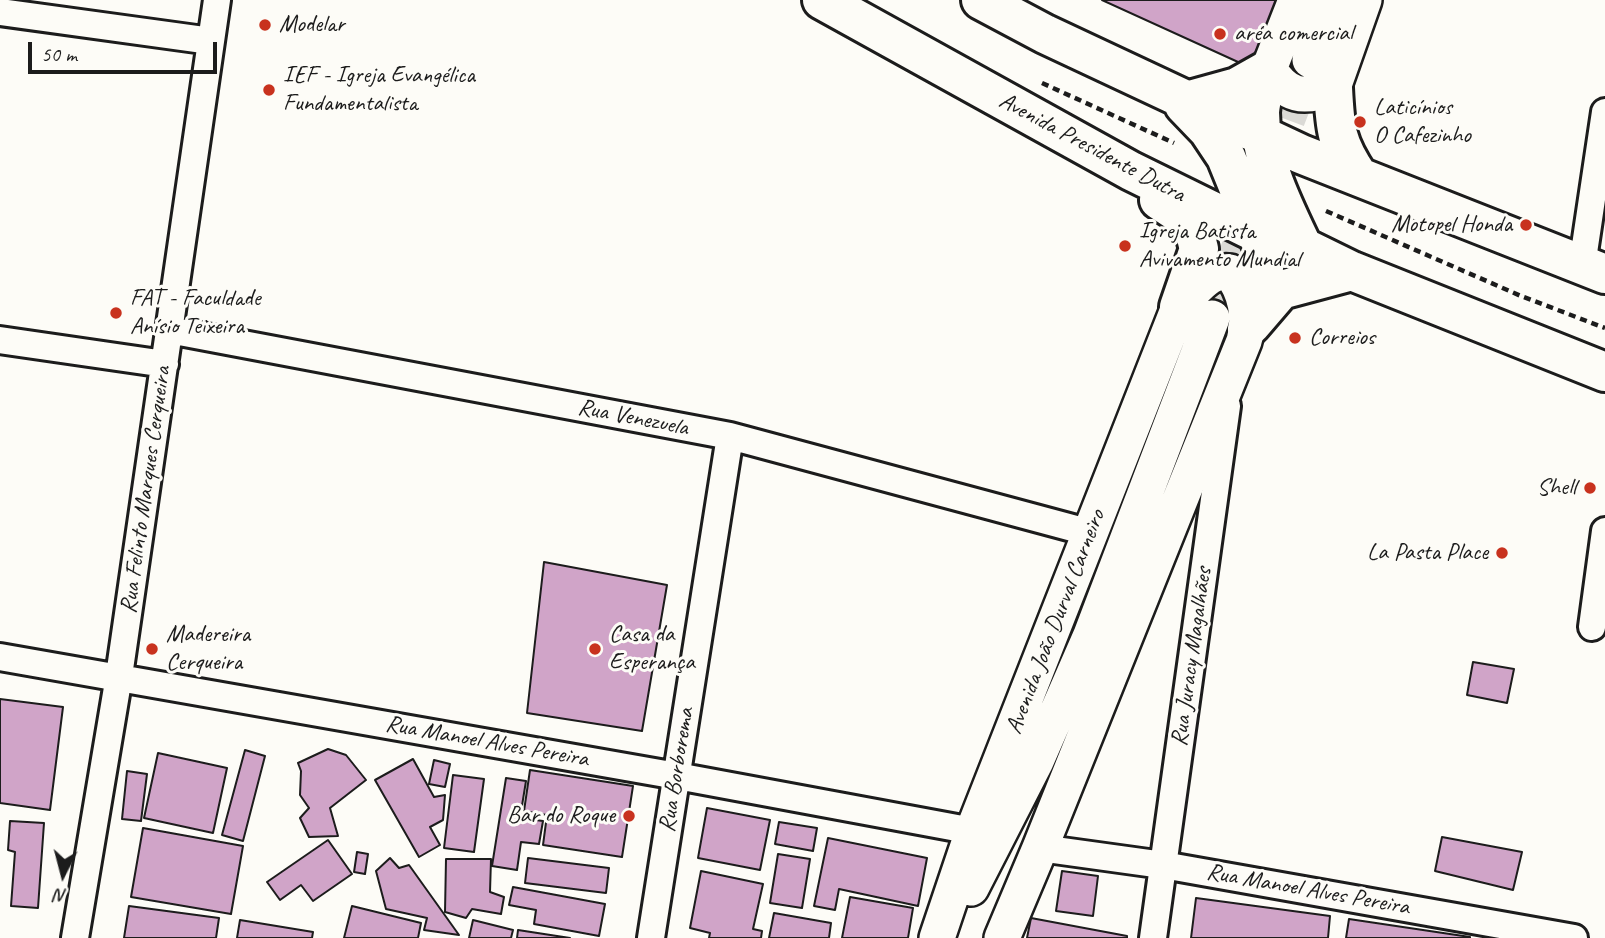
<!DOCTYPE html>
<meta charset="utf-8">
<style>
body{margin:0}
#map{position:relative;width:1605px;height:938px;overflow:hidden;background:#fdfcf7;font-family:Caveat,sans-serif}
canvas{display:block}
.north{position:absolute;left:28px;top:840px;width:70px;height:70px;-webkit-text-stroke:5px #fdfcf7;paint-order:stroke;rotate:186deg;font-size:19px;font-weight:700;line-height:28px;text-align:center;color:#1c1c1c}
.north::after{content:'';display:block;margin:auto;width:24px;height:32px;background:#1c1c1c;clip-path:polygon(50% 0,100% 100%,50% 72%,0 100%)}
.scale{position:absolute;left:28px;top:42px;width:189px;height:32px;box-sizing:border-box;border:4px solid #1c1c1c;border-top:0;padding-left:9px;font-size:21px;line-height:24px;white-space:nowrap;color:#1c1c1c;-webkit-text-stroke:5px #fdfcf7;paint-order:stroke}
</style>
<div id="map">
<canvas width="1605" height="938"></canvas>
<div class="north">N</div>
<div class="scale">50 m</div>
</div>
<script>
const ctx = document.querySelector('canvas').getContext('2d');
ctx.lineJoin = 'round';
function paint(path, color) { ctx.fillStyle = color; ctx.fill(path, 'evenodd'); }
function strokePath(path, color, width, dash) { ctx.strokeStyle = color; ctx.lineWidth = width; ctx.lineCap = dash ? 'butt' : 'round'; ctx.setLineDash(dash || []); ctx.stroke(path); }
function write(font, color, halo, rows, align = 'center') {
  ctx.font = font + ' Caveat,sans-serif'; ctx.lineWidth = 6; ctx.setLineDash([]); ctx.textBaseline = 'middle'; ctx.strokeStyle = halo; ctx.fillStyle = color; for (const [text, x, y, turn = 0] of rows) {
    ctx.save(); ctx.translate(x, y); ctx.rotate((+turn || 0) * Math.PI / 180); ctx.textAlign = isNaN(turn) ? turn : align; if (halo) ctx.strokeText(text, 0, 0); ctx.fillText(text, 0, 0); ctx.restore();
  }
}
const building = new Path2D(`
 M1102,0H1279L1249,67Z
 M544,562L667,585L642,731L527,713Z
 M1473,662L1514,669L1507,703L1467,695Z
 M0,699L63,707L50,810L0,803Z
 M328,749L346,755L366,780L330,808L338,836L309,837L300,818L309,808L300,795L301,771L298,763Z
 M245,750L265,756L243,841L222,835Z
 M158,753L227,768L213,833L144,818Z
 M413,759L434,797L445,795L443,820L430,827L440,845L419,857L375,780Z
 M434,760L450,764L445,787L429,784Z
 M530,770L633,786L622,857L543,845L547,815L524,811Z
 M127,771L147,774L141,821L122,819Z
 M453,775L484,779L474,852L444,848Z
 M506,778L526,781L520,818L543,821L539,844L521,842L517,870L492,866Z
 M707,808L770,820L760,870L698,858Z
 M10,821L44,823L38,908L11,906L15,852L8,850Z
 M779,822L817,828L813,851L775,844Z
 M143,828L243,846L231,914L131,897Z
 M1442,837L1522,852L1513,890L1435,871Z
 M828,838L927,858L918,906L839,889L835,910L814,906Z
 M328,840L352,874L313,901L301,885L280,900L267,882Z
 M357,852L368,854L365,874L354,872Z
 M778,854L810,859L802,908L770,903Z
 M390,858L399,868L409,865L459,935L424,930L427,918L386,909L376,871Z
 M528,858L609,868L606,893L525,883Z
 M446,859H491L490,892L504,897L501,914L472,909L466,918L445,912Z
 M701,871L763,884L753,929L762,931L761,938H709L710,933L690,928Z
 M1062,871L1098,876L1093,916L1056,911Z
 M513,887L605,904L599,936L534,924L536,910L509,905Z
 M850,897L913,908L908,938H842Z
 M1196,898L1330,916L1328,938H1191Z
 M129,906L219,918L216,938H124Z
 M352,906L421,923L418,938H344Z
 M774,913L831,923L829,938H769Z
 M1031,918L1127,936V938H1027Z
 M1349,919L1470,937V938H1346Z
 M240,920L313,932L312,938H237Z
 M473,920L513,930L511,938H469Z
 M518,930L570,938H517Z`);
paint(building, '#d0a4c8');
strokePath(building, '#1c1c1c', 2);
strokePath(new Path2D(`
 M1212,318L1308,66`), '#dbdad6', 35, [35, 18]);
const minor = new Path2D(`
 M0,12L211,41
 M1582,266L1605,112
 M169,330L730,436L1091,533
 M0,340L165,364
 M1592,627L1605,531
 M0,657L677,776L973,831
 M1040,848L1163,865L1574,938
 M75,938L119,676L217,0
 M651,938L730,436
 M1153,938L1227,406`);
const major = new Path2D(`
 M1296,0L1269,69C1287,97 1303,99 1333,88L1364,0
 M1310,60L1332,0
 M971,888L1036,761L1091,635L1212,318
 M937,938L973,831L1179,307C1193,292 1208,269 1230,272C1245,291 1251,317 1244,341L1040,848L1002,938`);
const highway = new Path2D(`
 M822,0L1131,171L1255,232L1303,247L1352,271L1605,372
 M981,0L1045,34L1301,154L1605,274
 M1269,69C1266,83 1261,98 1260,112C1260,160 1283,205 1303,247
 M1333,88C1335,129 1336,143 1359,177
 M1190,100L1237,87L1269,69
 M1184,105L1208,130L1226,157L1265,253L1264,268L1247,329
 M1159,200L1192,222L1199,249L1179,307
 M1251,325L1281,290L1352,271`);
strokePath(minor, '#1c1c1c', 32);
strokePath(major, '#1c1c1c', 40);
strokePath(highway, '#1c1c1c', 44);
strokePath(new Path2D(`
 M1042,83L1174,143
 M1326,211L1521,296L1605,328`), '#1c1c1c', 4.5, [7, 5]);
strokePath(minor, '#fdfcf7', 26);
strokePath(major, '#fdfcf7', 35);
strokePath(highway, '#fdfcf7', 38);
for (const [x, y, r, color] of [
 [265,25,7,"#c8321e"],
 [1220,34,7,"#c8321e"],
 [269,90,7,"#c8321e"],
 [1360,122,7,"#c8321e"],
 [1526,225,7,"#c8321e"],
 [1125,246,7,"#c8321e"],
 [116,313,7,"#c8321e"],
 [1295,338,7,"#c8321e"],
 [1590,488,7,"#c8321e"],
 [1502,553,7,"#c8321e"],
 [152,649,7,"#c8321e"],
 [595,649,7,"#c8321e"],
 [629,816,7,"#c8321e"]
]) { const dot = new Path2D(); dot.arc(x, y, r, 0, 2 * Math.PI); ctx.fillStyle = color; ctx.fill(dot); strokePath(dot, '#fdfcf7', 2.5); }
write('24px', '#1c1c1c', '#fdfcf7', [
 ["Modelar",279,25],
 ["aréa comercial",1234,34],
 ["IEF - Igreja Evangélica",283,76],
 ["Fundamentalista",283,104],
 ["Laticínios",1374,108],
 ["O Cafezinho",1374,136],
 ["Motopel Honda",1512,225,"right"],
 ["Igreja Batista",1139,232],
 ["Avivamento Mundial",1139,260],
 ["FAT - Faculdade",130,299],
 ["Anísio Teixeira",130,327],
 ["Correios",1309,338],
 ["Shell",1576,488,"right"],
 ["La Pasta Place",1488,553,"right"],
 ["Madereira",166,635],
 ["Cerqueira",166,663],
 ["Casa da",609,635],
 ["Esperança",609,663],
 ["Bar do Roque",615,816,"right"]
], 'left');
write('24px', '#1c1c1c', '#fdfcf7', [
 ["Avenida Presidente Dutra",1092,148,28],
 ["Rua Venezuela",633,418,11],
 ["Rua Felinto Marques Cerqueira",146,490,-82],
 ["Avenida João Durval Carneiro",1056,622,-69],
 ["Rua Juracy Magalhães",1192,657,-82],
 ["Rua Manoel Alves Pereira",487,742,10],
 ["Rua Borborema",677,770,-81],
 ["Rua Manoel Alves Pereira",1308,890,10]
]);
</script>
